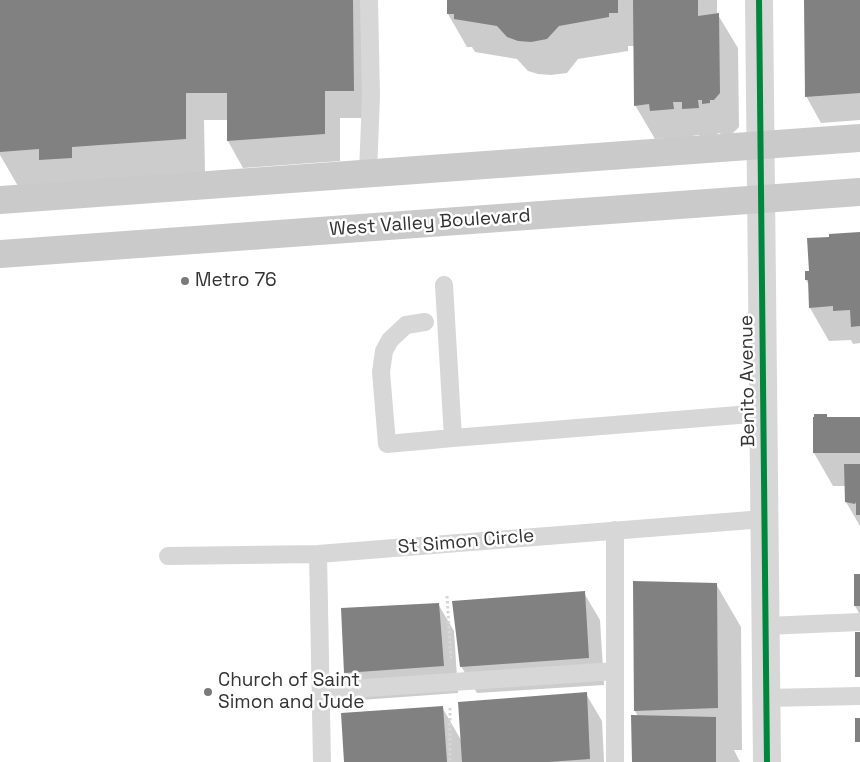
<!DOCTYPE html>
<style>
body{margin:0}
canvas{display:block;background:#fff}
</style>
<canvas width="860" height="762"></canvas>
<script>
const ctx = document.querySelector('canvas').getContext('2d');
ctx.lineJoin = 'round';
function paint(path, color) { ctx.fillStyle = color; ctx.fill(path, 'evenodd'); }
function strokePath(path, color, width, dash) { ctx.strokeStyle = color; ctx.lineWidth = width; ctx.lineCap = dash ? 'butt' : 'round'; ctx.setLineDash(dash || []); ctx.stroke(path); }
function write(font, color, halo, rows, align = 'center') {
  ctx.font = font + ' "Space Grotesk",sans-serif'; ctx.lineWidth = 5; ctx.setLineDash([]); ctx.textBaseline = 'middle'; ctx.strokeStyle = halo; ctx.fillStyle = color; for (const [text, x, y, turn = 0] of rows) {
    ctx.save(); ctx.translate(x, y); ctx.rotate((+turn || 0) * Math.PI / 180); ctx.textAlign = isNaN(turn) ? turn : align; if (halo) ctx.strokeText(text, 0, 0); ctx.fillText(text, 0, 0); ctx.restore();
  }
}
paint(new Path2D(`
 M0,0H368L369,118H340V161L243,168L228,141V120H204L205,173L18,186L0,155Z
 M448,0H717V15H718L738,48L739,127L733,133L722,137L720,133L717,134V141L703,142L699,135L692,136V143L670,144L667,138L655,139L635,105V46H628V51L578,59L567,73L551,75L538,74L528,71L517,59L475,52L472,47H467L448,14Z
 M805,0H860V120L821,123L806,96Z
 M860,233V343L853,344L851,340L829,341L810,308L809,285L806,280L830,238Z
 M826,415L828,418H860V526L846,502V486H833L814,453Z
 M860,575V615L855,606Z
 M634,583L716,584L741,627L742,750H734L740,762H633L638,716L635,711Z
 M584,593L600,620L604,685L477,693L461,666Z
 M438,604L454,631L458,693L361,700L345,673Z
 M586,694L602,721L604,762H346L442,707L461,740Z`), '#0003');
paint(new Path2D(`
 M0,0H353L354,91H325V134L227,141V93H186V139L72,147V158L39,160V149L0,152Z
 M447,0H618V13H609V17L559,26L547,39L531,42L518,41L507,37L497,26L454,19V14H447Z
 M633,0H698V16L719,13L720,93L714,100H710V103L702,104V100H698L699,108L682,109V102H673L674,109L650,111L649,104L634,106Z
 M804,0H860V93L805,97Z
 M860,232V326L851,327L850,310L833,311V306L809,308L808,280H805V271H809L807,238L829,237V234Z
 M814,414H827V417H860V453H813V417H814Z
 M844,464H860V515H856V502L855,504L845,502Z
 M854,574H860V606H854Z
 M633,581L717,583L718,708L634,711Z
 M585,591L589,658L460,667L452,601Z
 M439,603L444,666L344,673L341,608Z
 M855,632H860V677H855Z
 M587,692L590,759L548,762H462L458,702Z
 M443,706L447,762H344L341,713Z
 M631,715L716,717V762H632Z
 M855,718H860V742H855Z`), '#818181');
strokePath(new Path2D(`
 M447,596L451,659
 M450,708V762`), '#d6d6d6', 3, [2.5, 2.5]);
strokePath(new Path2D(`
 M368,173L371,96L369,0
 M444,285L453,438L763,413
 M425,322L406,325L390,340L384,351L381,372L387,444L453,438
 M318,554L322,762
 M168,556L318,554L764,519
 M766,626L860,622
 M321,691L615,671
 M766,698L860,696
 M615,762V530`), '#d7d7d7', 18);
strokePath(new Path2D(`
 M759,0L767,762`), '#d7d7d7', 28);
strokePath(new Path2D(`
 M0,200L860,138
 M0,254L860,192`), '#cacaca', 28);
strokePath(new Path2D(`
 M759,0L767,762`), '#00873e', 6);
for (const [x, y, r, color] of [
 [185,281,5,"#7a7a7a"],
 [208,692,5,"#7a7a7a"]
]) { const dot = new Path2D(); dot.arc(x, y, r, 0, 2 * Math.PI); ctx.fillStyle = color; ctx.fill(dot); strokePath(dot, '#fff', 2); }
write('19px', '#333', '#fff', [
 ["West Valley Boulevard",430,223,-4],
 ["Benito Avenue",748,381,-91],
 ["St Simon Circle",466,542,-5]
]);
write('19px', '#333', '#fff', [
 ["Metro 76",195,281],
 ["Church of Saint",218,681],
 ["Simon and Jude",218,703]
], 'left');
</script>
